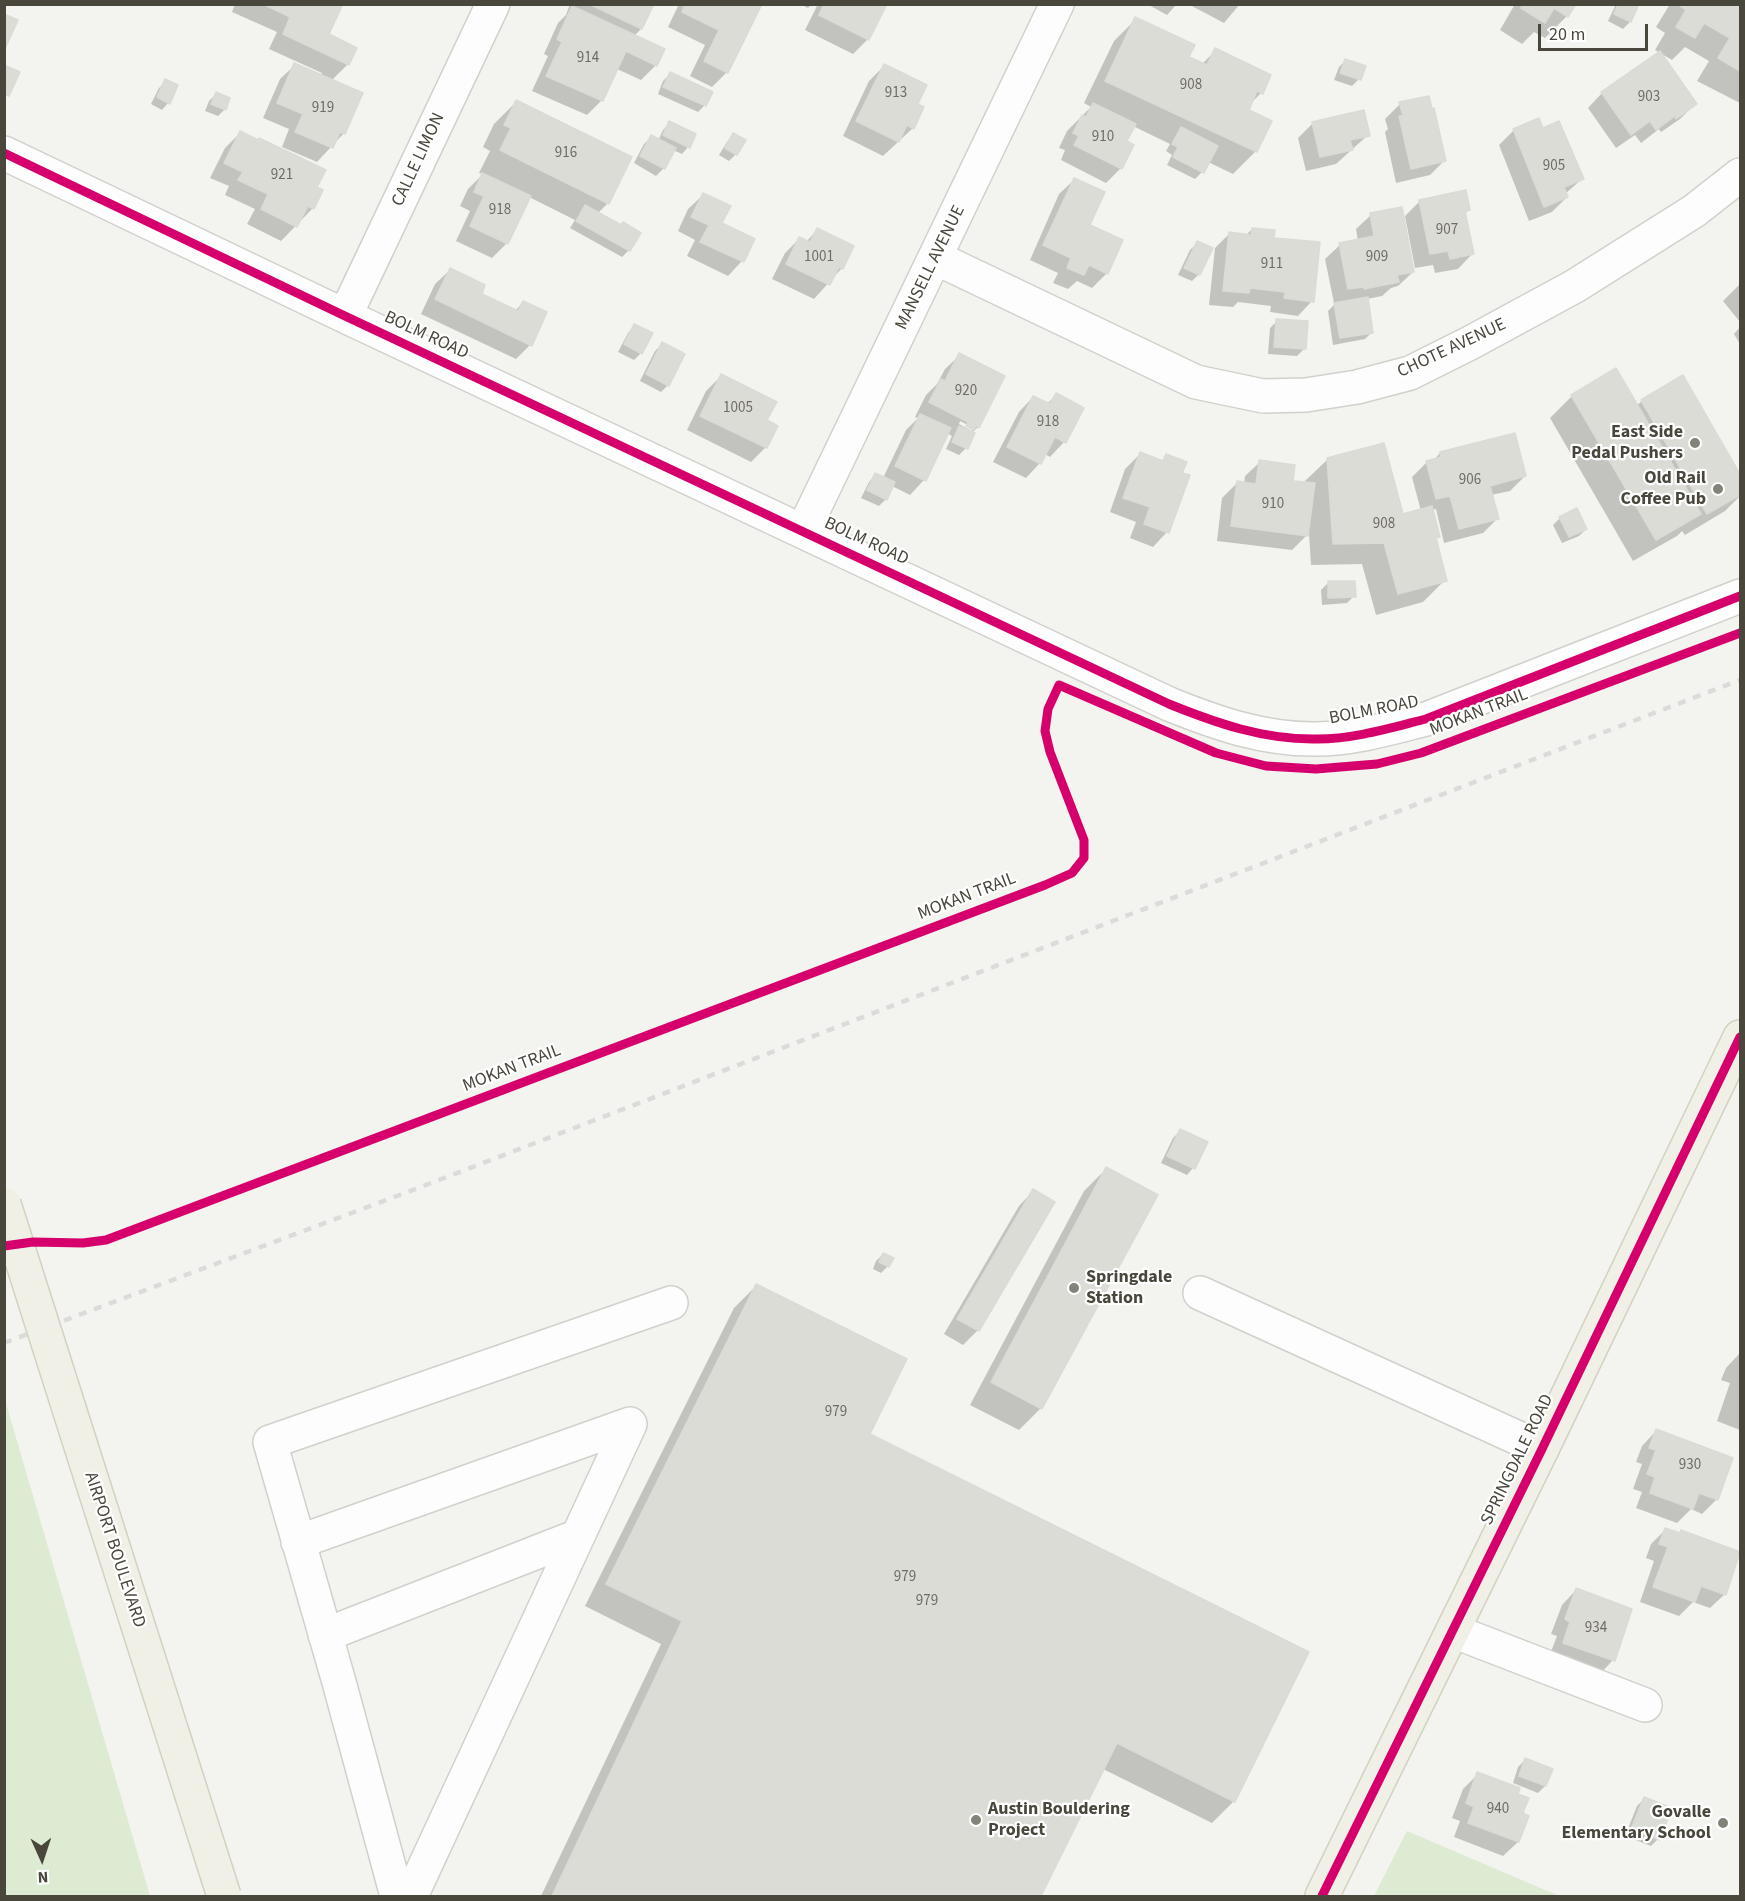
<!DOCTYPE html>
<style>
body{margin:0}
#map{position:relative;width:1745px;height:1901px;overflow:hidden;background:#f3f3ef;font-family:"Source Sans 3",sans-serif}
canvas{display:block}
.frame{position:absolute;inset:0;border:6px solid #49463b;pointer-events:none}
.north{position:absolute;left:12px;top:1829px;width:60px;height:60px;-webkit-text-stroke:4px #fff;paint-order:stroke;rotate:177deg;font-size:16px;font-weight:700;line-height:24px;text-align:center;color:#49463b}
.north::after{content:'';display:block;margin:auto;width:21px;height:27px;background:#49463b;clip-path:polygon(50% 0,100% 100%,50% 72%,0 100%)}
.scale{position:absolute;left:1538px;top:24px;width:110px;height:27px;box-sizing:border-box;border:3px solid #49463b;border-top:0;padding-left:8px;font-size:18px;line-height:21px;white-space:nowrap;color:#49463b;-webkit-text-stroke:4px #fff;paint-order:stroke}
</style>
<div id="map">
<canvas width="1745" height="1901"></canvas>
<div class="frame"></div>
<div class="north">N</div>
<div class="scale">20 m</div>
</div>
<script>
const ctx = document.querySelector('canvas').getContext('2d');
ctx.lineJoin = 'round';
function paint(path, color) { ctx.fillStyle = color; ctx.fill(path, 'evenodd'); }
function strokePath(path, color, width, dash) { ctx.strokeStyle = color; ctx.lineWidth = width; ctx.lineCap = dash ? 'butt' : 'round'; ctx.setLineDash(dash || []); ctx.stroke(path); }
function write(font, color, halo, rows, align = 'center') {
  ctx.font = font + ' "Source Sans 3",sans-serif'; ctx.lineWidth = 4.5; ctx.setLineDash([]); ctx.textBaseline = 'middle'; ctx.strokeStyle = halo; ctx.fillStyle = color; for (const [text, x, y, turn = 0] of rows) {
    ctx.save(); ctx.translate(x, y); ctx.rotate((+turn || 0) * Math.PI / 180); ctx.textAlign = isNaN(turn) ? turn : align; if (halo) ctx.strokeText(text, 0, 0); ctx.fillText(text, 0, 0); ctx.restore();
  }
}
paint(new Path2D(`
 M4,1400H5L150,1896H5Z
 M1407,1831L1559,1896H1374Z`), '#dcebd2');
paint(new Path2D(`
 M235,4H341L327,35L348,64L331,81L344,133L317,162L282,147L289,129L263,118L280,79L295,65L320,76L322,73L269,49L277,32L232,12Z
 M570,4H652L641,29L634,36L656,65L641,80L617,69L602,100L587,115L532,91L548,56L544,54L558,23L566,15Z
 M679,4H754L727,72L712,87L690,76L705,45L668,27Z
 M800,4H812L808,8Z
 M818,4H885L868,39L853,54L805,30Z
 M1147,4H1177L1167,15Z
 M1188,4H1240L1224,23Z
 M1515,4H1574L1567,16L1545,38L1534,32L1522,44L1500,30Z
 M1616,4H1638L1630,22L1623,29L1608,21Z
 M1670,4H1740V103L1697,81L1709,61L1685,47L1672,60L1655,50L1665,33L1656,27Z
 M1136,19L1187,57L1202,64L1216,50L1261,93L1249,105L1247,111L1270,122L1255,152L1233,174L1208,162L1202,172L1195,179L1167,165L1172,155L1166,151L1170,144L1133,126L1125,142L1121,168L1106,183L1061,160L1065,150L1059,148L1067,131L1091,107L1084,103L1114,41Z
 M1346,60L1359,79L1352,86L1334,80L1339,67Z
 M884,66L916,105L913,128L883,156L843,136L869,81Z
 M670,74L705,105L698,112L658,94L663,81Z
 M166,81L168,103L162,110L151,104L159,88Z
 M1602,93L1695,104L1680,119L1661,132L1659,129L1641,143L1635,135L1616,148L1588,108Z
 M216,94L225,109L218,116L205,111L209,101Z
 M517,101L608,203L598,213L629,250L622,257L570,228L575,220L529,197L507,243L492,258L456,241L470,211L460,206L468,189L483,174L479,173L490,151L483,147L494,124Z
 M1400,104L1444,161L1430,175L1396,183L1385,132L1388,129L1385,119Z
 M670,123L688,147L682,154L673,150L663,169L656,176L634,163L644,144L651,137L658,141L663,130Z
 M1313,123L1368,135L1336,164L1306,171L1298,138Z
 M1514,130H1542L1582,179L1565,194L1567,197L1552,212L1529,221L1499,145Z
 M240,133L315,188L313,208L281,241L247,224L255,209L225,195L229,186L210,178L225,148Z
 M733,135L736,154L729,161L719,155L727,142Z
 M1074,180L1107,273L1092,288L1077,281L1068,289L1053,283L1058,273L1030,260L1059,194Z
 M703,195L720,224L753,240L742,261L728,276L687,256L695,240L678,231L688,209Z
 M1420,201L1469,210L1464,214L1472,254L1458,269L1435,273L1433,265L1415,268L1405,216Z
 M1371,215L1413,272L1398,286L1391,288L1382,296L1367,299L1372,332L1365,339L1333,345L1328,311L1337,302L1334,303L1325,259L1340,245L1358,241L1356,229Z
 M1252,229L1273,239L1312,301L1298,316L1270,312L1271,306L1238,302L1233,307L1209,305L1215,248L1229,234L1246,235Z
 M817,230L842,268L814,299L772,279L785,253L799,239L806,242Z
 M1197,243L1211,249L1199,274L1192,281L1178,275L1190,250Z
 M450,270L480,294L515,311L523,302L530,345L516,359L421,314L435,284Z
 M1740,284V322L1723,301Z
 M1277,321L1304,349L1297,356L1268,354L1270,328Z
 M635,326L641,353L634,360L618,352L628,333Z
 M1740,327V344L1734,334Z
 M662,344L668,385L661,392L640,381L655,351Z
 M960,355L978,427L972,433L966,448L959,455L946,449L952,436L947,433L924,480L910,495L892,486L886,499L879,506L861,498L869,482L875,475L883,478L906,430L918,418L915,417L926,395L937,384L945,369ZM960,421L972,427V431L959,424Z
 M721,376L765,421L776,427L766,447L751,462L687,430L706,391Z
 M1683,377L1740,477V496L1725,511L1685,535L1682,531L1677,536L1633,561L1550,418L1572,396L1636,406L1642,401Z
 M1056,395L1064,442L1050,457L1045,454L1040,463L1026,478L993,462L1019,412L1033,397L1047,404Z
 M1440,453L1525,476L1510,491L1491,495L1497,519L1483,533L1444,543L1436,509L1432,510L1438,536L1435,540L1445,580L1423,602L1376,615L1362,564L1311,565L1309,533L1292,550L1217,541L1222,498L1237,483L1244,484L1245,476L1260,462L1292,482L1306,484L1305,481L1328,459L1402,516L1421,511L1412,477L1427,462L1434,460Z
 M1140,454L1161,462L1167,456L1180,474L1167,532L1153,547L1130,538L1136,522L1110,512L1125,469Z
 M1560,518L1586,529L1579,536L1562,543L1553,525Z
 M1328,583L1354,596L1347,603L1322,605L1321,590Z
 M1180,1131L1193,1168L1187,1175L1161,1163L1173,1138Z
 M1106,1169L1041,1408L1019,1430L970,1405L1084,1191Z
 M1033,1191L978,1330L963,1345L944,1334L1019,1206Z
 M883,1254L888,1266L881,1273L873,1269L876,1261Z
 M756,1286L868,1435L1234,1801L1212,1823L1103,1769L1039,1896H541L661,1644L585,1606L734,1308Z
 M1740,1353V1430L1717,1421L1730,1383L1721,1380L1726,1368Z
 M1656,1431L1717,1499L1702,1514L1691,1509L1677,1523L1636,1508L1642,1492L1633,1489L1642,1464L1636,1462L1642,1446Z
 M1665,1530L1725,1594L1710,1608L1693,1602L1679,1616L1640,1602L1654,1561L1646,1558L1651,1544Z
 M1576,1590L1613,1660L1599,1675L1549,1657L1557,1636L1551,1634L1562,1605Z
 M1525,1760L1545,1786L1538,1793L1513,1783L1518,1767Z
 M1478,1774L1516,1795L1521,1814L1527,1817L1518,1842L1503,1856L1454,1837L1460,1821L1452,1818L1463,1789Z
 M1644,1799L1658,1839L1651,1846L1625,1836L1637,1806Z`), '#0003');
const building = new Path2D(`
 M263,4H343L329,34L357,48L349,65L283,34L290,17Z
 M589,4H654L642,29Z
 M685,4H757L761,6L728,73L704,61L719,30L682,12Z
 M824,4H887L869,40L819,15Z
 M1522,4H1576L1568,17L1554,8L1545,23L1521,8Z
 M1618,4H1639L1631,22L1614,14Z
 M1740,4V71L1718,58L1730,38L1704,23L1695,38L1676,27L1686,10L1677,4Z
 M572,6L665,49L657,66L626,51L603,101L546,76L562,42L557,39Z
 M4,14L18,20L4,51Z
 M1135,17L1195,45L1189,57L1207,65L1215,48L1271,75L1263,94L1257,91L1249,110L1272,121L1257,152L1105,81Z
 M1660,51L1697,104L1676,119L1675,116L1656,130L1650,121L1631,135L1601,92Z
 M1345,59L1366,66L1361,80L1340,73Z
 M294,63L363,93L345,134L340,132L333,148L295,132L303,114L277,103Z
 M884,64L927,85L918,104L924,107L914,129L907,125L899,142L856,121Z
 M4,65L20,72L9,96L4,94Z
 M670,72L713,92L706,106L663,87Z
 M165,79L178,85L170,104L157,97Z
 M216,92L230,98L226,110L211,104Z
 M1429,96L1432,109L1434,108L1446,161L1411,169L1399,116H1403L1399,102Z
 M516,100L632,157L609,204L500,150L511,128L504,125Z
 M1093,103L1136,124L1127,141L1134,145L1122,169L1074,145L1079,136L1073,133L1082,115L1086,117Z
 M1364,110L1370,136L1350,140L1353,150L1320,157L1312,122Z
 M1539,118L1543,128L1559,121L1584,179L1564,187L1568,197L1544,207L1513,129Z
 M669,121L696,134L690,148L663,135Z
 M1181,127L1218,146L1204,173L1173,157L1178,147L1172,144Z
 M240,131L258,140L259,138L326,170L317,187L323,190L314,209L308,206L297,227L261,209L268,194L238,180L243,172L224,163Z
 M733,133L746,140L737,155L725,148Z
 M651,135L676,148L665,169L640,156Z
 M482,173L531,196L508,244L470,226L484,196L474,192Z
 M1074,178L1105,192L1090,225L1123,240L1108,274L1089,265L1084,275L1067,268L1071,258L1043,245Z
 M1466,190L1470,210L1465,211L1474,254L1450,259L1448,251L1430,254L1419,200Z
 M703,193L731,206L722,223L755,239L744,262L700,242L709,225L691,217Z
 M585,205L621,225L623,222L641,233L630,251L576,221Z
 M1402,207L1414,272L1397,275L1399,282L1364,289V287L1348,289L1339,243L1374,236L1370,213Z
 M817,228L854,246L843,269L839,267L830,285L786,264L799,237L810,242Z
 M1252,228L1275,230L1274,238L1320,242L1314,302L1284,298L1285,292L1250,288L1249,293L1223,291L1229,232L1251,235Z
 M1197,241L1213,248L1200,275L1184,268Z
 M450,268L485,285L482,294L518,311L523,301L547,312L532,346L435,299Z
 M1368,297L1373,333L1340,338L1334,303Z
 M1276,319L1308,321L1306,349L1274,347Z
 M634,324L653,333L642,354L624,344Z
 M662,342L685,354L669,386L646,374Z
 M959,353L1005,376L979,428L976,426L974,430L966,426L968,422L929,402L941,379L945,381Z
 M1616,368L1701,514L1656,540L1571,395Z
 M721,374L777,402L767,420L778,426L767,448L700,416Z
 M1683,375L1740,474V495L1707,514L1641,400Z
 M1056,393L1084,408L1066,443L1055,437L1041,464L1007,447L1033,396L1050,404Z
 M920,414L951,428L926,481L895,466Z
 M959,426L975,433L968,449L952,442Z
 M1515,433L1526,476L1490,486L1499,519L1459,529L1450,496L1436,499L1426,461L1441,457L1440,452Z
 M1384,443L1403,514L1432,506L1440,537L1436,538L1447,581L1398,594L1384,543L1333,544L1327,458Z
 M1140,452L1163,461L1166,454L1187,462L1182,473L1190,475L1169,533L1144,524L1150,507L1123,498Z
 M1259,460L1295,465L1293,481L1315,483L1308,536L1231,526L1237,481L1256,484Z
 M875,473L895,482L887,500L867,490Z
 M1577,508L1587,529L1569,537L1559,517Z
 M1328,581H1355L1356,597L1328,598Z
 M1180,1129L1208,1142L1195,1169L1167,1156Z
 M1106,1167L1158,1195L1042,1409L991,1382Z
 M1033,1189L1055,1202L979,1331L957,1319Z
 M883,1253L894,1258L889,1267L879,1262Z
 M756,1284L907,1359L870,1434L1309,1652L1235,1802L1117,1743L1041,1896H552L682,1621L606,1584Z
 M1656,1429L1733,1458L1718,1500L1699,1493L1693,1509L1650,1493L1655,1477L1647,1474L1656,1450L1649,1448Z
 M1665,1528L1680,1533L1681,1530L1740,1552L1726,1595L1701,1586L1695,1602L1653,1587L1668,1547L1659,1544Z
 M1576,1588L1632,1609L1615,1661L1563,1643L1570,1622L1565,1619Z
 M1525,1758L1553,1769L1546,1786L1519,1776Z
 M1477,1772L1520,1788L1518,1794L1529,1798L1523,1813L1529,1816L1519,1842L1468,1823L1474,1807L1466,1803Z
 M1644,1797L1672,1808L1660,1840L1631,1829Z`);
paint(building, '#dcdcd7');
strokePath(building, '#dbdad5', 1.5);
const minor = new Path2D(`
 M4,153L345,316L1169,704C1216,723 1264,740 1317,739C1354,739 1390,728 1426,719L1740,596
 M936,258L1196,382L1263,396L1306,395L1357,387L1410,373L1470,343L1575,286L1694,211L1740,175
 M345,316L493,4
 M803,531L1057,4
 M1200,1293L1542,1449
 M298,1542L630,1424L578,1536L325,1635
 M1453,1631L1645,1705
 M397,1896L339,1682L270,1442L671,1303
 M411,1896L578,1536`);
const major = new Path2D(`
 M1322,1896L1542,1449L1740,1037`);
strokePath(minor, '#d1d1cc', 36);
strokePath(major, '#d3d1bf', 36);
strokePath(minor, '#fdfdfd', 33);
strokePath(major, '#f1f0e7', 33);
strokePath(new Path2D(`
 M4,1343L405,1193L1740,680`), '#dbdbdb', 4.5, [8, 8]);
const majorBridge = new Path2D(`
 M4,1204L224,1896`);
strokePath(majorBridge, '#d3d1bf', 36, []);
strokePath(majorBridge, '#f1f0e7', 33);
strokePath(new Path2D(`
 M4,153L345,316L1169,704C1216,723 1264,740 1317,739C1354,739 1390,728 1426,719L1740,596
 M4,1246L33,1242L83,1243L106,1240L1045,885L1072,873L1084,858V840L1050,752L1045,731L1048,709L1059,685L1216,753L1266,766L1316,769L1377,764L1421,753L1740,633
 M1322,1896L1542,1449L1740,1037`), '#d6006c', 9);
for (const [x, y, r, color] of [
 [1695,443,6,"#84837a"],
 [1718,489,6,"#84837a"],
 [1074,1288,6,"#84837a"],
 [976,1820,6,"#84837a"],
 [1723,1823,6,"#84837a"]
]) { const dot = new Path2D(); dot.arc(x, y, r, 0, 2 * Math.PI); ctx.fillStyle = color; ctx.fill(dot); strokePath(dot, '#fff', 2); }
write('15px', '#6e6c63', null, [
 ["914",588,59],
 ["908",1191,86],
 ["913",896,94],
 ["903",1649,98],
 ["919",323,109],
 ["910",1103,138],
 ["916",566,154],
 ["905",1554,167],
 ["921",282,176],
 ["918",500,211],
 ["907",1447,231],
 ["1001",819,258],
 ["909",1377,258],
 ["911",1272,265],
 ["920",966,392],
 ["1005",738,409],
 ["918",1048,423],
 ["906",1470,481],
 ["910",1273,505],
 ["908",1384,525],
 ["979",836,1413],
 ["930",1690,1466],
 ["979",905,1578],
 ["979",927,1602],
 ["934",1596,1629],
 ["940",1498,1810]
]);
write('18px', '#49463b', '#fff', [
 ["CALLE LIMON",419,160,-65],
 ["MANSELL AVENUE",931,268,-64],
 ["BOLM ROAD",426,336,25],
 ["CHOTE AVENUE",1452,349,-25],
 ["BOLM ROAD",866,542,25],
 ["BOLM ROAD",1374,711,-11],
 ["MOKAN TRAIL",1479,713,-21],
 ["MOKAN TRAIL",967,897,-21],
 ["MOKAN TRAIL",512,1069,-21],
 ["SPRINGDALE ROAD",1518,1460,-64],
 ["AIRPORT BOULEVARD",114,1550,72]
]);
write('bold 18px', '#49463b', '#fff', [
 ["East Side",1683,433],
 ["Pedal Pushers",1683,454],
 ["Old Rail",1706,479],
 ["Coffee Pub",1706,500],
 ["Springdale",1086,1278,"left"],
 ["Station",1086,1299,"left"],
 ["Austin Bouldering",988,1810,"left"],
 ["Project",988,1831,"left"],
 ["Govalle",1711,1813],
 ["Elementary School",1711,1834]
], 'right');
</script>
